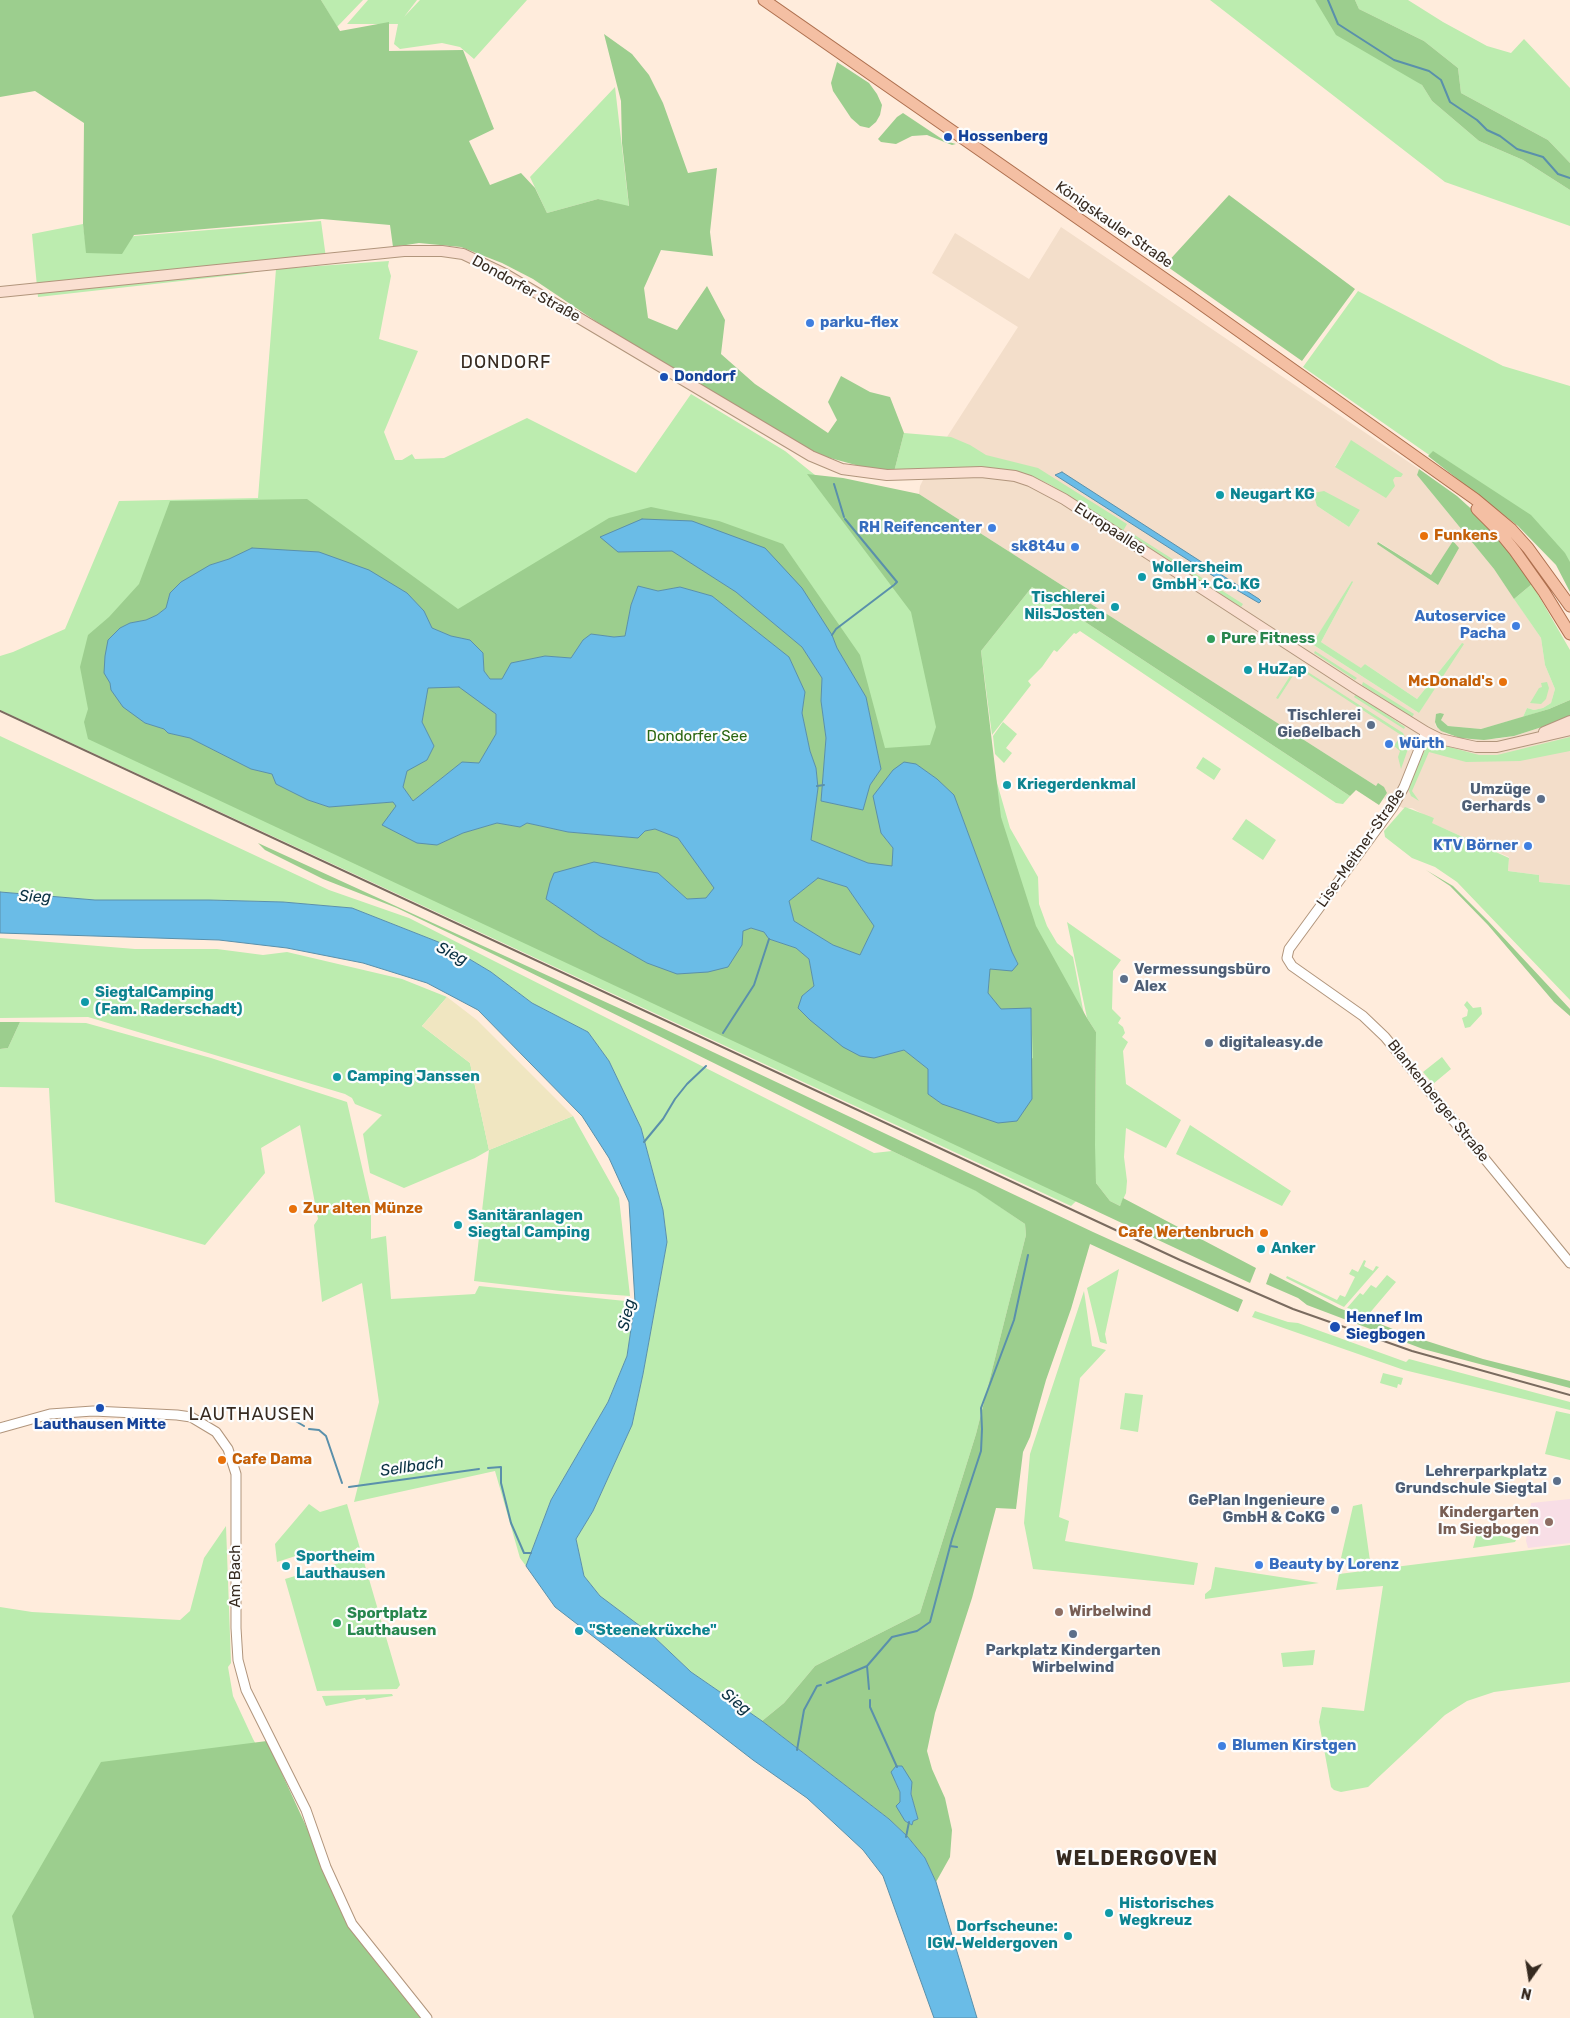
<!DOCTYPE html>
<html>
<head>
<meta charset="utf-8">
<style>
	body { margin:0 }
	#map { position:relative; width:1570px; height:2018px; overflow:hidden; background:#ffecdc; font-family:Rubik,sans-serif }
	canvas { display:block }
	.north { position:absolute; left:1505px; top:1953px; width:50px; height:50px; -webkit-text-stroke:4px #fdfdfd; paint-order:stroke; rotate:193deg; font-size:14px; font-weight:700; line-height:20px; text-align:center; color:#362a20 }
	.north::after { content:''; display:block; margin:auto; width:18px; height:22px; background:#362a20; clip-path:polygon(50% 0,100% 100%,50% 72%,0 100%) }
</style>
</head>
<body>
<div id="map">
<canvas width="1570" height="2018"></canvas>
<div class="north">N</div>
</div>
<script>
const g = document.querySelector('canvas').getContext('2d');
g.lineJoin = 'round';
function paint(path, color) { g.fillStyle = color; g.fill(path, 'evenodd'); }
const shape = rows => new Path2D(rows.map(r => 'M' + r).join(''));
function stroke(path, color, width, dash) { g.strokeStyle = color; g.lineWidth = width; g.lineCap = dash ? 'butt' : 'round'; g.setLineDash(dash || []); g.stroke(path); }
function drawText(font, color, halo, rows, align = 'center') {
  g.font = font + ' Rubik,sans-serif'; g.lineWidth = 4.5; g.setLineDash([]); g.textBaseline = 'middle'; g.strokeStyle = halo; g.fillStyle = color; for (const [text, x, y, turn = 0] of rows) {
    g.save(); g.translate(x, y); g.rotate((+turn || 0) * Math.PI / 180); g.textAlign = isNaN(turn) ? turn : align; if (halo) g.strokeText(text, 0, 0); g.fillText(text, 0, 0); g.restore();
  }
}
const built = shape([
	[1061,227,1419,469,1417,475,1494,569,1541,638,1545,665,1555,689,1551,703,1543,708,1534,710,1527,708,1523,717,1481,729,1448,726,1441,720,1440,713,1436,715,1435,722,1436,727,1447,734,1460,738,1496,739,1514,736,1570,718,1570,885,1539,882,1539,875,1508,871,1509,857,1431,823,1434,818,1426,816,1412,808,1403,808,1384,798,1387,793,1378,784,1376,786,919,494,920,486,936,454,1018,327,932,273,955,233,1029,279],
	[1351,441,1395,476,1393,479,1335,466],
	[1317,506,1359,510,1360,510,1349,527],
	[1379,542,1431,575,1438,585,1377,544],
	[1353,582,1321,642,1362,669,1365,664,1417,699,1462,643,1419,713,1312,644]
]);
const education = shape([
	[1570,1499,1570,1543,1528,1548,1526,1541,1531,1503]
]);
const green = shape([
	[321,0,363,0,337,27],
	[368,0,417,0,404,17,420,0,527,0,474,59,460,47,442,43,400,49,394,44,398,24,347,24],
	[1210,0,1315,0,1422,85,1432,101,1479,141,1523,160,1570,190,1570,226,1445,182],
	[1355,0,1408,0,1443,22,1487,46,1511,53,1524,39,1570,88,1570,163,1548,140,1461,93,1458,68,1424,41,1359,9],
	[615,87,629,207,598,199,547,213,530,177],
	[321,221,326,258,244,274,38,297,32,234,83,224,87,253,134,236],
	[389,261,388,266,391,276,379,339,418,351,384,432,395,460,402,460,412,454,415,459,444,458,527,418,636,473,691,394,785,451,855,507,989,755,1010,828,1038,877,1039,904,1047,926,1057,943,1073,957,1093,1062,1095,1133,1096,1032,1087,1018,1067,922,1121,960,1113,971,1112,1009,1121,1018,1118,1023,1123,1027,1125,1033,1122,1037,1128,1042,1123,1051,1126,1084,1181,1120,1166,1148,1126,1128,1124,1157,1127,1181,1126,1193,1120,1206,1110,1201,1096,1183,1095,1169,1094,1184,1071,1206,0,710,0,656,13,652,65,629,119,501,258,498,276,269],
	[1358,291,1503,366,1570,386,1570,579,1544,535,1303,367],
	[904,433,951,437,970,445,986,455,1038,468,1127,524,1123,531,1051,485,1034,477,1008,470,984,467,894,472],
	[1351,440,1403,474,1401,477,1395,477,1393,480,1395,486,1386,498,1335,467],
	[1324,491,1360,510,1349,527,1317,506,1313,493],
	[1130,532,1243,604,1241,607,1128,534],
	[1352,581,1353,582,1321,642,1361,668,1365,664,1417,699,1462,643,1464,644,1419,713,1312,644],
	[1532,584,1570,650,1570,700,1549,709,1523,717,1527,708,1534,710,1543,708,1551,703,1555,689,1545,665,1541,638,1514,599],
	[1032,587,1350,796,1343,804,1336,803,1080,631,1076,634,1074,633,1057,652,1054,650,1042,667,1028,681,1031,685,992,735,981,651],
	[1315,651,1357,678,1355,680,1314,653],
	[1297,665,1403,733,1409,746,1401,769,1398,757,1400,751,1394,746,1401,735,1298,668,1278,699,1276,698],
	[1363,682,1414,714,1412,717,1362,685],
	[1547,682,1549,688,1546,699,1541,704,1530,703,1539,688,1542,687,1541,683],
	[1356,694,1405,727,1404,729,1354,697],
	[1003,722,1017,734,1006,748,1012,753,1004,763,995,754,993,736],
	[0,736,329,890,409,918,874,1153,892,1151,977,1191,1025,1224,1026,1235,976,1434,920,1613,815,1666,784,1703,762,1721,691,1672,652,1635,600,1596,584,1576,576,1539,593,1511,632,1425,643,1374,667,1242,663,1210,641,1128,609,1061,588,1032,532,1003,491,972,446,945,352,908,283,902,209,900,95,900,0,892],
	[1570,737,1570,751,1520,761,1466,762,1429,752,1412,791,1419,801,1411,796,1409,791,1410,782,1424,752,1426,748,1432,745,1442,745,1479,755,1497,755],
	[1203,757,1221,769,1214,780,1196,768],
	[1405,807,1434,818,1432,823,1509,858,1508,871,1539,875,1539,882,1570,885,1570,1000,1457,882,1435,867,1412,858,1385,837,1384,831],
	[1246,819,1276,840,1263,860,1232,839],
	[0,938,135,949,217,949,263,955,287,952,402,979,447,997,422,1026,470,1063,489,1150,573,1116,619,1198,630,1296,561,1291,474,1281,489,1150,475,1158,404,1188,370,1173,363,1134,382,1115,355,1104,352,1098,345,1094,88,1017,0,1018],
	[1467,1001,1473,1008,1481,1007,1482,1014,1470,1027,1465,1028,1462,1018,1467,1016,1468,1010,1464,1005],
	[20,1022,86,1023,211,1058,347,1102,371,1206,371,1239,386,1236,391,1299,475,1294,479,1286,635,1302,627,1356,608,1402,551,1500,526,1566,520,1558,495,1471,354,1502,379,1402,362,1283,322,1302,314,1225,318,1219,300,1125,261,1148,265,1173,205,1245,55,1202,49,1088,0,1087,0,1049,8,1048],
	[1442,1057,1451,1069,1433,1084,1423,1072],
	[1190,1125,1291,1191,1282,1206,1176,1154],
	[1364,1260,1366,1261,1364,1266,1373,1271,1376,1266,1379,1267,1344,1307,1286,1278,1287,1276,1337,1300,1340,1295,1345,1297,1355,1277,1349,1274,1352,1269,1358,1272],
	[1119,1269,1105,1334,1107,1344,1100,1342,1087,1288],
	[1387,1275,1396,1282,1368,1315,1347,1308,1360,1293,1363,1295,1371,1285,1376,1288],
	[1084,1291,1092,1346,1106,1350,1080,1378,1059,1517,1069,1521,1065,1541,1198,1563,1194,1585,1033,1569,1024,1523,1030,1454],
	[1255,1311,1288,1322,1298,1323,1406,1362,1409,1359,1570,1402,1570,1410,1404,1370,1252,1317],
	[1383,1373,1403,1378,1401,1385,1398,1384,1397,1388,1380,1383],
	[1125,1393,1143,1395,1138,1432,1120,1429],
	[1556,1411,1570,1414,1570,1460,1545,1454],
	[309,1504,320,1512,347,1504,400,1685,397,1689,317,1691,285,1579,356,1558,356,1556,360,1555,358,1547,351,1552,312,1563,308,1552,277,1562,275,1544],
	[1362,1504,1370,1561,1347,1567,1346,1560,1341,1558,1353,1506],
	[226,1526,231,1663,228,1667,233,1696,253,1739,278,1784,29,1991,34,2018,0,2018,0,1607,32,1612,180,1620,190,1611,204,1558],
	[1478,1529,1516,1540,1515,1542,1473,1548],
	[1570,1545,1570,1682,1494,1692,1467,1701,1445,1715,1368,1787,1341,1792,1334,1790,1331,1787,1319,1722,1322,1707,1364,1711,1383,1586,1336,1590,1339,1574],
	[1215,1567,1319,1583,1205,1599,1205,1594,1211,1589],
	[1315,1650,1313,1665,1283,1667,1281,1653],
	[392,1694,393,1696,366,1700,365,1698,326,1706,322,1696]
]);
const forest = shape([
	[0,0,321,0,340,31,389,22,389,51,463,50,494,129,469,141,490,185,521,173,535,188,547,213,598,199,629,206,622,143,621,101,604,34,632,54,649,75,663,103,688,173,717,168,710,232,713,256,661,250,644,288,648,318,677,330,707,286,725,320,721,354,755,384,828,433,837,420,828,402,841,376,870,392,890,397,904,433,894,472,863,467,819,455,697,385,597,322,533,279,502,263,461,247,419,243,393,247,390,225,322,219,134,235,122,254,86,253,83,224,84,123,35,91,0,97],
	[1315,0,1355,0,1359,9,1424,41,1458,68,1461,93,1548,140,1570,163,1570,190,1523,160,1479,141,1432,101,1422,85,1336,35],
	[837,62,869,83,877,94,882,105,880,115,876,122,869,128,860,126,851,118,833,91,831,83],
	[903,113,945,141,956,144,952,145,927,135,912,136,896,144,881,142,878,139,897,117],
	[1229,195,1355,289,1302,361,1165,265],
	[1433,451,1531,515,1565,553,1570,562,1570,592,1556,565,1518,526,1428,456],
	[1419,469,1457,496,1489,525,1513,556,1532,584,1514,599,1494,569,1417,475],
	[807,474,843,478,919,494,1376,786,1378,783,1384,787,1387,793,1379,805,1356,790,1350,796,1032,587,981,651,1001,817,1036,926,1087,1018,1096,1032,1095,1145,1096,1183,1110,1201,1120,1206,1123,1198,1256,1268,1250,1283,88,739,84,722,88,709,80,667,88,635,109,617,139,584,170,501,307,499,458,609,609,518,651,507,719,521,783,544,860,655,885,748,930,745,936,727,911,612],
	[672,551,832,635,837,648,866,697,881,769,870,785,863,810,821,801,826,738,821,701,822,678,802,647,736,592],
	[229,559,389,583,407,593,424,611,432,628,451,636,470,640,483,653,484,671,490,679,502,679,511,663,545,656,571,658,583,640,591,634,614,637,625,636,631,605,638,586,658,591,680,587,712,596,789,657,805,692,802,713,810,751,816,768,818,788,811,840,868,863,892,867,893,848,881,833,916,764,937,779,954,795,1012,952,1018,963,1012,970,990,969,988,993,1001,1009,1031,1009,1033,1058,942,1104,928,1094,928,1069,904,1050,874,1058,802,996,814,986,809,959,796,948,769,939,764,932,751,928,647,963,600,936,546,899,658,873,687,899,706,898,715,888,678,838,655,829,645,831,638,838,568,832,527,823,520,827,497,823,463,833,437,845,393,802,329,807,308,800,276,784,273,774,251,769,190,738,168,733,164,729,145,723,111,690,109,640,120,628,130,623,146,620,157,615,166,608,170,593,210,565],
	[1453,541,1459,548,1438,585,1377,544,1378,542,1431,575],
	[428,687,459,687,474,696,496,714,496,734,479,763,462,762,413,801,403,787,407,770,427,760,434,746,422,722],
	[1570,700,1570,718,1514,736,1484,740,1460,738,1441,731,1437,727,1435,722,1436,714,1440,713,1444,714,1441,720,1448,726,1481,729,1549,709],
	[258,843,658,1026,1093,1232,1243,1300,1238,1312,1090,1244,1071,1309,1046,1380,1030,1437,1023,1452,1016,1509,996,1508,972,1598,935,1713,927,1751,932,1769,945,1798,952,1830,950,1857,936,1882,925,1858,907,1836,889,1819,762,1721,784,1703,815,1666,920,1613,976,1434,1026,1235,1025,1224,976,1191,892,1151,497,956,397,908,323,879,265,850],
	[895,1781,912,1788,911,1794,918,1819,913,1821,912,1825,905,1821,900,1792],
	[1426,870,1453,886,1488,921,1570,1009,1570,1016,1554,1002,1488,925,1450,886],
	[818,878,847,887,874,926,860,955,833,945,794,921,789,901],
	[0,1022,20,1022,8,1048,0,1049],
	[1270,1273,1339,1308,1411,1336,1483,1359,1570,1381,1570,1388,1423,1349,1307,1305,1298,1298,1266,1284],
	[267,1741,351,1924,426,2018,34,2018,12,1916,101,1762]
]);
const sand = shape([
	[447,997,477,1020,573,1116,489,1150,470,1063,422,1026]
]);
const water = shape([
	[1062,472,1259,599,1261,601,1259,603,1218,579,1055,475,1062,472],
	[642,519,692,521,765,548,802,588,832,635,837,648,866,697,881,769,870,785,863,810,821,801,826,738,821,701,822,678,802,647,736,592,672,551,618,552,600,537,642,519],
	[252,548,319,552,369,570,407,593,424,611,432,628,451,636,470,640,483,653,484,671,490,679,502,679,511,663,545,656,571,658,583,640,591,634,614,637,625,636,631,605,638,586,658,591,680,587,712,596,789,657,805,692,802,713,810,751,816,768,818,788,811,840,868,863,892,866,893,848,881,833,873,796,893,770,904,762,916,764,937,779,954,795,1012,952,1018,964,1012,971,990,969,988,993,1001,1009,1031,1008,1032,1099,1017,1121,998,1123,942,1104,928,1094,928,1069,904,1050,874,1058,860,1056,843,1047,810,1020,798,1008,802,996,814,986,809,959,796,948,769,939,764,932,751,928,743,931,742,945,728,967,708,972,677,974,647,963,600,936,546,899,550,883,554,873,594,862,658,873,687,899,706,898,714,888,678,838,655,829,645,831,638,838,568,832,527,823,520,827,497,823,463,833,437,845,417,843,382,825,396,806,393,802,329,807,308,800,276,784,272,774,251,769,190,738,168,733,164,729,145,723,123,707,111,690,110,683,104,673,105,656,108,640,120,628,130,623,146,620,157,615,166,608,170,593,181,582,210,565,229,559,252,548],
	[459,687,496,714,496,734,479,763,462,762,413,801,403,787,407,771,427,760,434,746,422,722,428,688,459,687],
	[818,878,847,887,874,926,860,955,833,945,794,921,789,901,818,878],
	[0,892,95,900,209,900,283,902,352,908,446,945,491,972,532,1003,588,1032,609,1061,641,1128,663,1210,667,1242,643,1374,632,1425,593,1511,576,1539,584,1576,600,1596,652,1635,691,1672,762,1721,889,1819,907,1836,925,1858,936,1882,977,2018,934,2018,883,1876,863,1850,807,1798,753,1760,555,1607,526,1566,551,1500,608,1402,627,1356,635,1302,629,1202,609,1158,582,1116,478,1010,427,983,363,963,287,948,219,940,0,933,0,892],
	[896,1766,902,1766,912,1782,911,1794,918,1819,913,1821,912,1825,905,1821,896,1806,900,1802,900,1792,891,1772,896,1766]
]);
const stream = shape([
	[1328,0,1338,24,1394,60,1429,71,1441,80,1450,102,1477,120,1487,130,1500,136,1517,149,1543,157,1558,174,1570,178],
	[834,484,844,517],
	[845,519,897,582,895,584],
	[832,635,836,629,894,585],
	[817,786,824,785],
	[723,1033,754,985,769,939],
	[644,1142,663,1119,675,1099,687,1084,706,1066],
	[277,1410,304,1426],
	[309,1429,319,1430,326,1436,342,1483],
	[488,1468,501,1467,501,1483,511,1523,524,1553,531,1553],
	[349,1487,479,1469],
	[950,1546,957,1547],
	[827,1683,867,1666],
	[869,1689,867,1666,892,1637,917,1631,930,1622,952,1539,981,1451,982,1429,981,1408,1014,1320,1028,1255],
	[870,1700,870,1707,897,1767],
	[797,1750,804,1710,817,1686,821,1685],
	[906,1837,909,1822]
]);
const tertiary = shape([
	[1426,732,1404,787,1393,807,1289,949,1287,958,1292,966,1363,1016,1385,1037,1570,1263],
	[0,1428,50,1414,93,1411,177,1415,191,1417,216,1432,228,1449,236,1474,236,1628,238,1660,246,1690,306,1810,326,1867,352,1924,427,2018]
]);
const secondary = shape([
	[0,292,404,251,442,251,463,254,505,274,811,456,842,469,887,475,981,472,1015,476,1030,481,1064,499,1355,688,1426,732,1440,739,1476,747,1497,747,1570,730],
	[1544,732,1570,721]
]);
const primary = shape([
	[764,0,1191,297,1475,499,1511,529,1528,548,1570,606],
	[1477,509,1497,529,1515,551,1544,592,1570,634]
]);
const rail = shape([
	[0,711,1180,1260,1293,1309,1412,1351,1570,1395]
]);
const markers = [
	[948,137,5,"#1a4fb4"],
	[810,323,5,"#3f7fe0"],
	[664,377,5,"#1a4fb4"],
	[1220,495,5,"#0f9aa8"],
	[992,528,5,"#3f7fe0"],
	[1424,536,5,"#e8710a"],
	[1075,547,5,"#3f7fe0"],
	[1142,577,5,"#0f9aa8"],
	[1115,607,5,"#0f9aa8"],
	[1516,626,5,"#3f7fe0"],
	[1211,639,5,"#2e9e5b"],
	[1248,670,5,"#0f9aa8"],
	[1503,682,5,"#e8710a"],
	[1371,725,5,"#5c6f8a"],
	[1389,744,5,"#3f7fe0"],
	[1007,785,5,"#0f9aa8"],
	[1541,799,5,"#5c6f8a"],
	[1528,846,5,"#3f7fe0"],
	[1124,979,5,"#5c6f8a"],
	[85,1002,5,"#0f9aa8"],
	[1209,1043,5,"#5c6f8a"],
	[337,1077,5,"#0f9aa8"],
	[293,1209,5,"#e8710a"],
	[458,1225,5,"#0f9aa8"],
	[1264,1233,5,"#e8710a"],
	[1261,1249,5,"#0f9aa8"],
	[1335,1327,6,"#1a4fb4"],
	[100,1408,5,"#1a4fb4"],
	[222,1460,5,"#e8710a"],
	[1557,1481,5,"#5c6f8a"],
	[1335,1510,5,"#5c6f8a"],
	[1549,1522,5,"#8d6e63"],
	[1259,1565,5,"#3f7fe0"],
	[286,1566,5,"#0f9aa8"],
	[1059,1612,5,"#8d6e63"],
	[337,1623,5,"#2e9e5b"],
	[579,1631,5,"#0f9aa8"],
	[1073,1634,5,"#5c6f8a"],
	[1222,1746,5,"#3f7fe0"],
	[1109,1913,5,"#0f9aa8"],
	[1068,1936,5,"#0f9aa8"]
];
const transitNames = [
	["Hossenberg",958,137],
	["Dondorf",674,377],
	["Hennef Im",1346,1318],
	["Siegbogen",1346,1335],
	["Lauthausen Mitte",100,1425,"center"]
];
const streetNames = [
	["Königskauler Straße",1114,225,35],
	["Dondorfer Straße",526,289,29],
	["Europaallee",1110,529,33],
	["Lise-Meitner-Straße",1361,848,-55],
	["Blankenberger Straße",1438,1101,51],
	["Am Bach",236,1576,-90]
];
const shopNames = [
	["parku-flex",820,323],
	["RH Reifencenter",982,528,"right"],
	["sk8t4u",1065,547,"right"],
	["Autoservice",1506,617,"right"],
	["Pacha",1506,634,"right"],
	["Würth",1399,744],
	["KTV Börner",1518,846,"right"],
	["Beauty by Lorenz",1269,1565],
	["Blumen Kirstgen",1232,1746]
];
const cultureNames = [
	["Neugart KG",1230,495],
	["Wollersheim",1152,568],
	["GmbH + Co. KG",1152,585],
	["Tischlerei",1105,598,"right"],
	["NilsJosten",1105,615,"right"],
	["HuZap",1258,670],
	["Kriegerdenkmal",1017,785],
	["SiegtalCamping",95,993],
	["(Fam. Raderschadt)",95,1010],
	["Camping Janssen",347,1077],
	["Sanitäranlagen",468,1216],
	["Siegtal Camping",468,1233],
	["Anker",1271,1249],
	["Sportheim",296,1557],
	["Lauthausen",296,1574],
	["\"Steenekrüxche\"",589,1631],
	["Historisches",1119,1904],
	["Wegkreuz",1119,1921],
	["Dorfscheune:",1058,1927,"right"],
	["IGW-Weldergoven",1058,1944,"right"]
];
const foodNames = [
	["Funkens",1434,536],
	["McDonald's",1493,682,"right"],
	["Zur alten Münze",303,1209],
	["Cafe Wertenbruch",1254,1233,"right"],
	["Cafe Dama",232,1460]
];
const leisureNames = [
	["Pure Fitness",1221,639],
	["Sportplatz",347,1614],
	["Lauthausen",347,1631]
];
const serviceNames = [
	["Tischlerei",1361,716],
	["Gießelbach",1361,733],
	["Umzüge",1531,790],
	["Gerhards",1531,807],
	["Vermessungsbüro",1134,970,"left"],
	["Alex",1134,987,"left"],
	["digitaleasy.de",1219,1043,"left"],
	["Lehrerparkplatz",1547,1472],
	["Grundschule Siegtal",1547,1489],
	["GePlan Ingenieure",1325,1501],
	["GmbH & CoKG",1325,1518],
	["Parkplatz Kindergarten",1073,1651,"center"],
	["Wirbelwind",1073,1668,"center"]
];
const parkNames = [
	["Dondorfer See",697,737]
];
const educationNames = [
	["Kindergarten",1539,1513],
	["Im Siegbogen",1539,1530],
	["Wirbelwind",1069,1612,"left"]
];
const waterNames = [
	["Sieg",35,897,2],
	["Sieg",452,954,27],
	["Sieg",627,1315,-77],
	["Sellbach",412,1467,-8],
	["Sieg",736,1702,38]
];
const quarterNames = [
	["DONDORF",506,363],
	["LAUTHAUSEN",252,1415]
];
const districtNames = [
	["WELDERGOVEN",1137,1859]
];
paint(built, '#f3deca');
paint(education, '#f8dee6');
paint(green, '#bcecaf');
paint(forest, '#9cce8e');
paint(sand, '#f0e6c1');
paint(water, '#6abce7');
stroke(water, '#5a90ab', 1);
stroke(stream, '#5a90ab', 2);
stroke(tertiary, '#b1957c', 11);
stroke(secondary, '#b1957c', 12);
stroke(primary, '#ad6f4e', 13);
stroke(tertiary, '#fff', 9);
stroke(secondary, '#fadfd1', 10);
stroke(primary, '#f4bfa3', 11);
stroke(rail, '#7a6b5f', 2);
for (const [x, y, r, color] of markers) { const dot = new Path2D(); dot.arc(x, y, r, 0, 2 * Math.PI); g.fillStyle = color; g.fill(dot); stroke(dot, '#fdfdfd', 2); }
drawText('bold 15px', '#164399', '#fdfdfd', transitNames, 'left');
drawText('15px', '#362a20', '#fdfdfd', streetNames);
drawText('bold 15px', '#366cbe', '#fdfdfd', shopNames, 'left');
drawText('bold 15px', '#0d838f', '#fdfdfd', cultureNames, 'left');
drawText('bold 15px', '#c56008', '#fdfdfd', foodNames, 'left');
drawText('bold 15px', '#27864d', '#fdfdfd', leisureNames, 'left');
drawText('bold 15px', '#4e5e75', '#fdfdfd', serviceNames, 'right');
drawText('15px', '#2a6711', '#fdfdfd', parkNames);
drawText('bold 15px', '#785e54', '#fdfdfd', educationNames, 'right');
drawText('italic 16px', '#0a3143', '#fdfdfd', waterNames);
g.letterSpacing = '1px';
drawText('18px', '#362a20', '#fdfdfd', quarterNames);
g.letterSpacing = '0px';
g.letterSpacing = '1px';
drawText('bold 20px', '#362a20', '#fdfdfd', districtNames);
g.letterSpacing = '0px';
</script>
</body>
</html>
